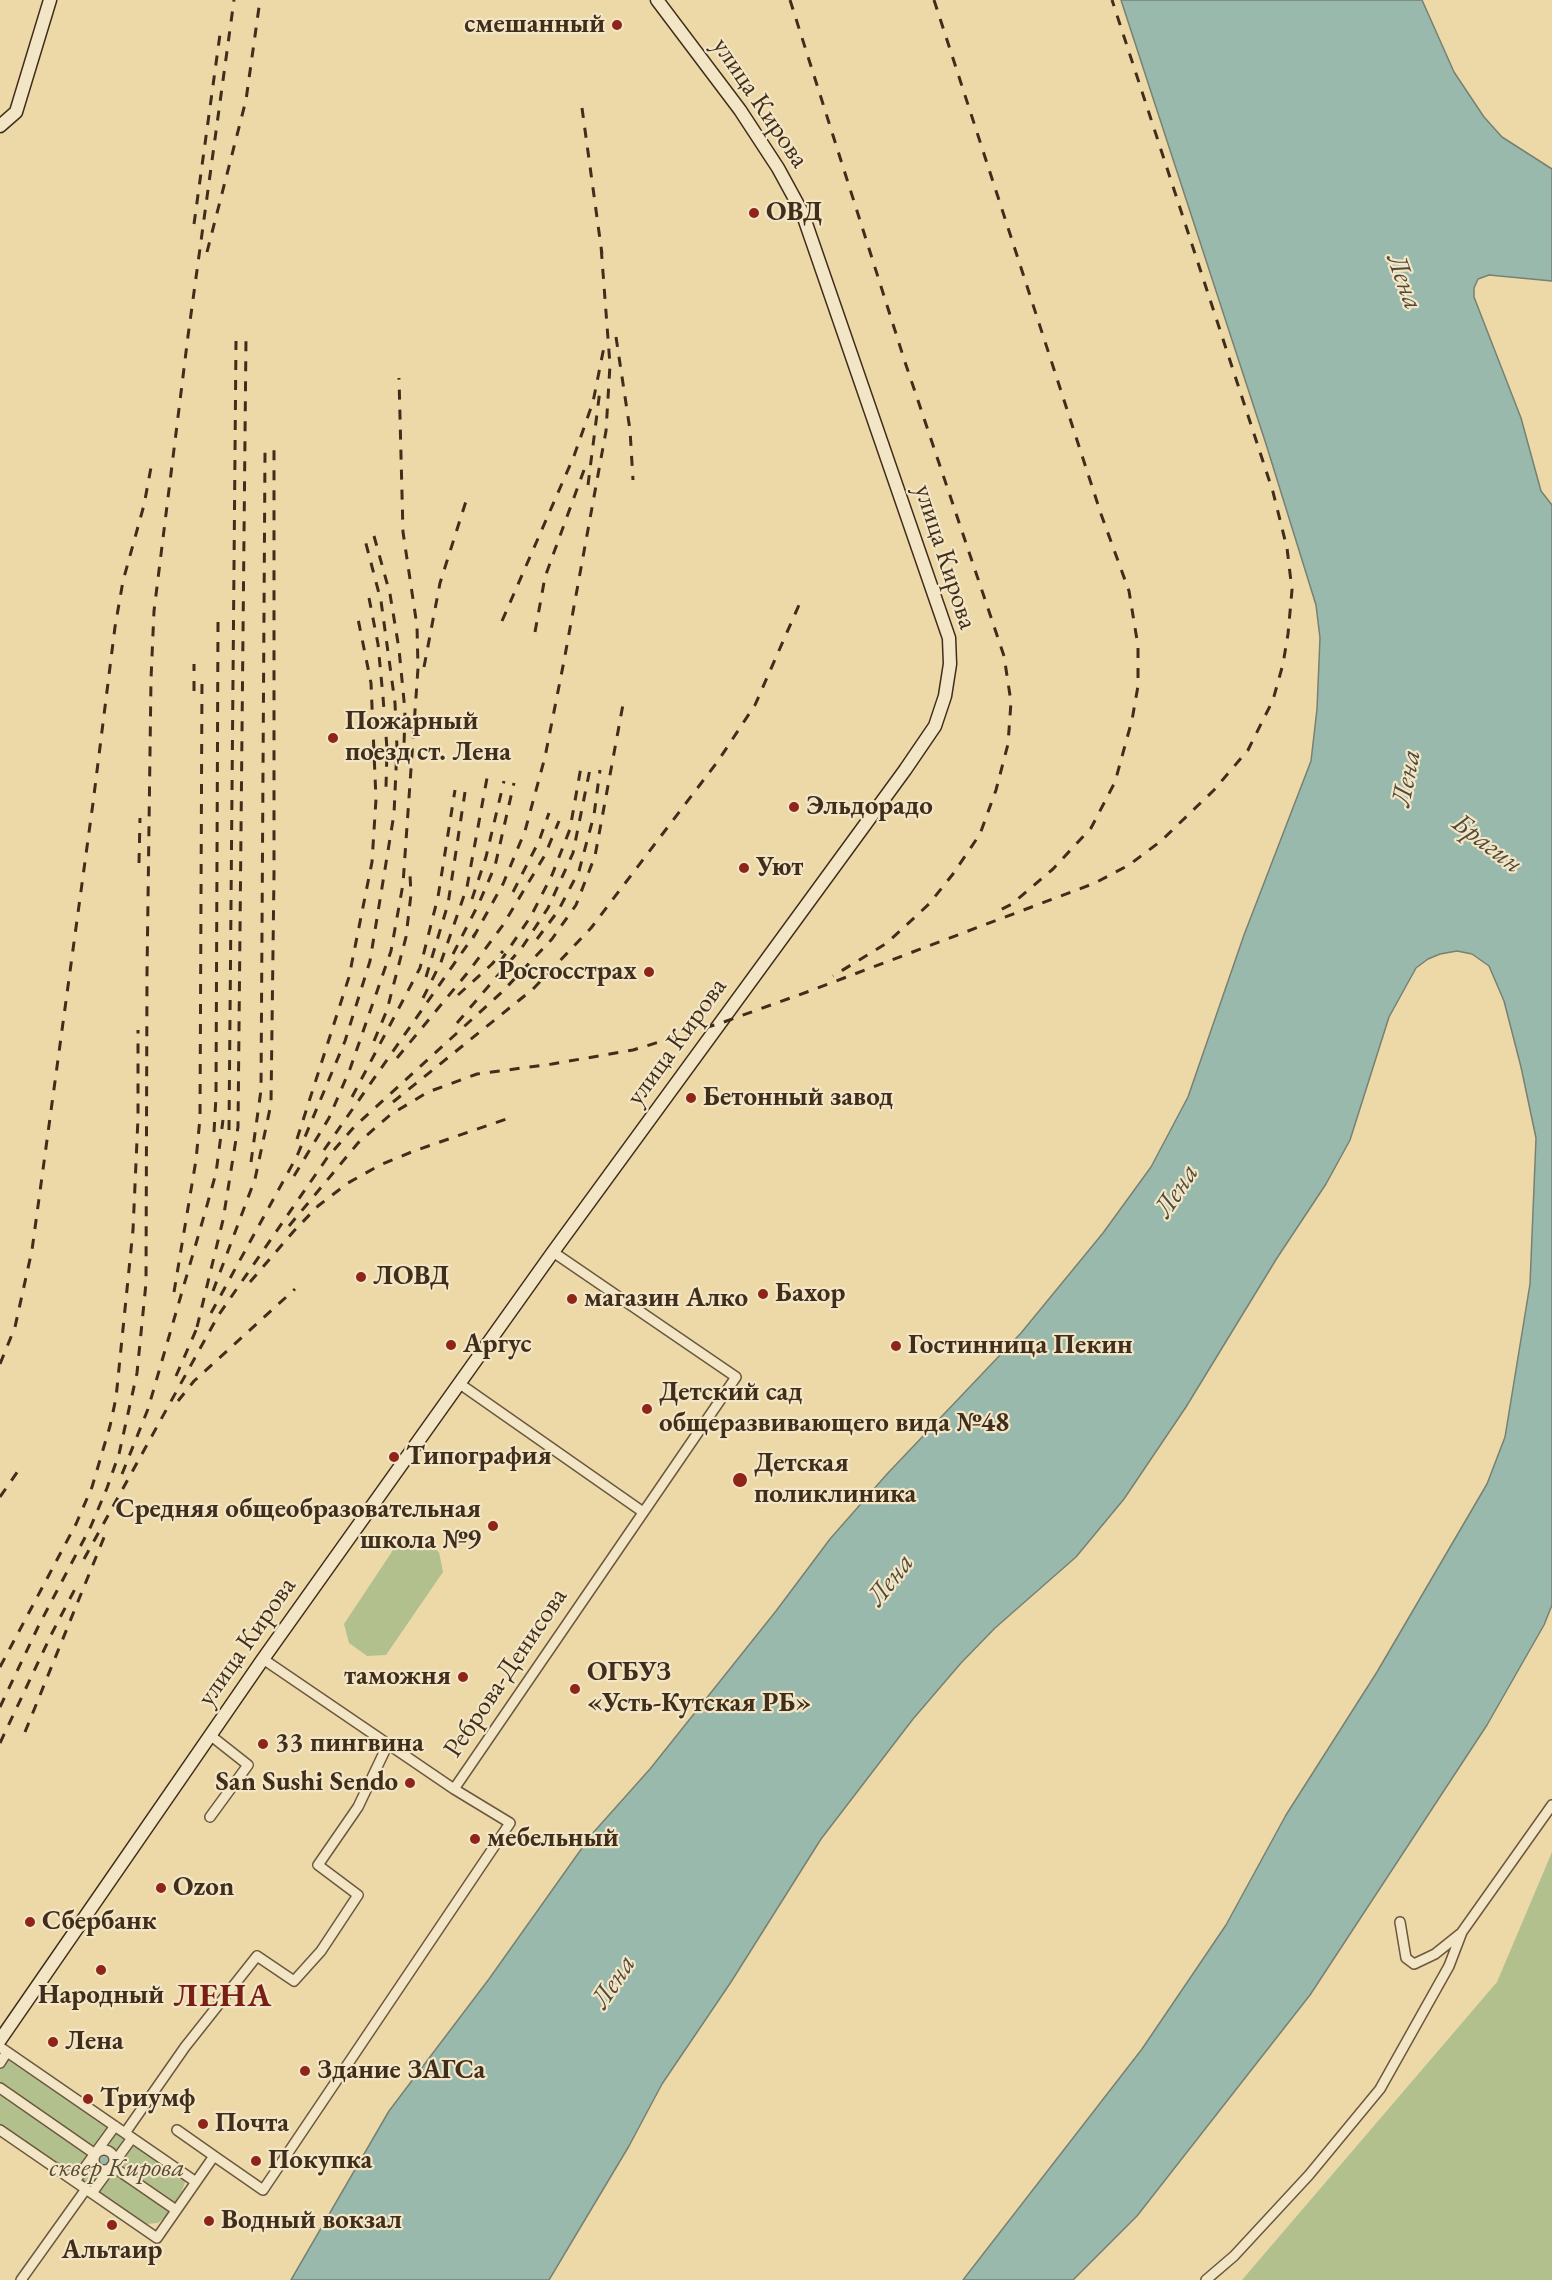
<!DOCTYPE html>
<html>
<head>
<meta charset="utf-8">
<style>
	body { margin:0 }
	canvas { display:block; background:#edd9a8 }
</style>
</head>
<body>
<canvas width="1552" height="2280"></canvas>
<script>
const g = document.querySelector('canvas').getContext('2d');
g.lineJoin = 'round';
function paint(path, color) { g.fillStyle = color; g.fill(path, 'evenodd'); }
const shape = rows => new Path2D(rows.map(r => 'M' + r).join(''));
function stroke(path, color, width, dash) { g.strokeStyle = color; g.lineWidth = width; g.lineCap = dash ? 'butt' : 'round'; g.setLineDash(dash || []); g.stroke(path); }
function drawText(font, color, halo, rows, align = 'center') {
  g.font = font + ' "EB Garamond",serif'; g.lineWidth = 4.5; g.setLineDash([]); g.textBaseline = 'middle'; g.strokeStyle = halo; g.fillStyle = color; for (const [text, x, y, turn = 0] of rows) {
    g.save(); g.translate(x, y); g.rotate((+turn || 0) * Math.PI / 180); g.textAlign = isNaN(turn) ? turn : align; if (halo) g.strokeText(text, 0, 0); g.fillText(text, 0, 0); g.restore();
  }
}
const green = shape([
	[420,1539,439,1552,443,1572,386,1655,367,1656,349,1643,344,1624,399,1541],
	[1552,1852,1552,2280,1242,2280,1497,1982],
	[0,2053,182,2175,185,2182,182,2191,166,2216,158,2223,146,2224,0,2126]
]);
const water = shape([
	[1121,0,1422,0,1454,72,1484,117,1502,137,1552,169,1552,281,1489,275,1478,279,1474,288,1474,297,1521,418,1541,491,1552,505,1552,1605,1544,1625,1487,1725,1310,1995,1137,2216,1073,2280,963,2280,1142,2049,1226,1925,1286,1815,1377,1672,1487,1484,1505,1437,1530,1284,1536,1138,1521,1067,1504,1001,1489,966,1472,954,1457,951,1440,954,1428,959,1416,968,1389,1017,1350,1140,1326,1184,1277,1258,1186,1407,1124,1499,1076,1557,995,1628,961,1663,913,1719,821,1839,731,1982,662,2084,629,2146,549,2280,291,2280,389,2111,489,1979,592,1834,650,1769,776,1611,830,1539,887,1474,1021,1333,1103,1233,1151,1167,1188,1097,1244,935,1311,761,1317,709,1320,638,1316,605,1266,444,1121,0],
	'96 2159a8 8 0 1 1 16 0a8 8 0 1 1-16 0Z'
]);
const street = shape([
	[460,1384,643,1512],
	[454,1789,736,1377,553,1252],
	[210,1817,248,1765,210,1735],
	[1400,1922,1406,1958,1414,1964,1435,1954,1460,1934],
	[0,2047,196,2182],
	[0,2063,7,2052],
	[0,2088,95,2154],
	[0,2130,157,2238,214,2156,263,2190,510,1823,454,1789,263,1659],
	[177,2130,214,2156],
	[125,2133,185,2047,257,1956,294,1981,321,1951,358,1895,318,1865,358,1807,388,1744],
	'94 2160a10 10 0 1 1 20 0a10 10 0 1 1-20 0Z',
	[112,2166,176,2210],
	[75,2181,115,2126],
	[92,2193,132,2138],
	[21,2280,86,2189],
	[1206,2280,1234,2256,1309,2175,1380,2089,1449,1966,1462,1932,1552,1805]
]);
const secondary = shape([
	[0,126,16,112,50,0],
	[0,2040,263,1659,553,1252,905,770,935,726,945,696,950,664,949,638,802,212,778,168,740,110,657,0]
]);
const rail = shape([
	[790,0,905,362,1004,656,1011,702,1008,744,996,790,980,834,953,874,929,904,887,943,833,976],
	[934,0,1101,514,1129,591,1138,646,1138,686,1132,720,1115,782,1091,828,1053,869,1012,904,996,912],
	[582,108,602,254],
	[194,224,221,27],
	[207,252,246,100,260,0],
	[616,337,630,430,633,480],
	[588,485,600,390],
	[374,536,390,594,399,649,405,711,404,746],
	[369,598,378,644,383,697,387,749,386,787],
	[502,621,574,456,593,402,604,347],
	[535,632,545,577,584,470],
	[424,667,440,583,467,498],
	[194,691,194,664],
	[139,863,140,818],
	[513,892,539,841,549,813],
	[472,899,486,857,504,781],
	[473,938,503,884,525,831,545,757,564,661,606,431,610,365,601,246],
	[537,939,558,911,579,871,594,815,600,770],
	[453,954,479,903,495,866,514,783],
	[500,962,531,916,552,875,570,829,581,767],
	[426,977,448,904,465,792],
	[458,995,492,964,503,951],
	[423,998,441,962,467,887,487,778],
	[457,1023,523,946,548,908,573,853,590,769],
	[374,1041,387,1010,406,937,411,894,410,875],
	[397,1058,469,971,503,925,545,855,559,821],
	[352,1097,420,968,438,897,455,790],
	[393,1102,533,989,591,928,718,761,755,705,799,605],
	[229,1130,236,341],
	[214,1132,216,1097,218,622],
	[297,1139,349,977,372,862,376,799,371,683,357,614],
	[324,1150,477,931],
	[251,1162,261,1090,265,452],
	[294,1176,329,1118,350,1069,391,951,403,884,418,668,417,626,403,532,399,378],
	[289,1226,358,1143,390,1115,428,1092,477,1074,552,1064,633,1050,721,1023,807,992,1095,883,1129,865,1161,841,1214,790,1248,750,1273,700,1283,664,1288,634,1292,590,1287,548,1273,492,1112,0],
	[250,1282,293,1232,318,1206,348,1183,380,1165,414,1151,512,1117],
	[213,1291,255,1179,271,1104,274,874,274,445],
	[174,1292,196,1160,200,1118,202,677],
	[211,1313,297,1156,345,1041,370,961,394,814,397,748,395,703,381,601,365,540],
	[197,1327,223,1220,238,1127,246,339],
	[0,1364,15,1327,32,1250,93,803,115,627,123,581,144,505,152,462],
	[176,1376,200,1321],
	[178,1401,194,1381,295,1289],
	[122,1474,148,1409,204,1216,216,1173,223,1120],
	[0,1497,20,1468],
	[84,1559,218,1316,327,1158,354,1127,503,991,552,939,576,905,595,856,624,699],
	[0,1667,76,1524,92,1487,110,1426,116,1398,133,1230,138,1118,138,1030],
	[0,1707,38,1627,91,1526,107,1488,119,1454,137,1373,146,1283,147,974,151,679,154,611,188,336,234,0],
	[25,1732,105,1535],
	[0,1743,52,1633,75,1589]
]);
const markers = [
	[617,25,6,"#8f2418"],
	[754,213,6,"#8f2418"],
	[333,738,6,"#8f2418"],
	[794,807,6,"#8f2418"],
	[744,868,6,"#8f2418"],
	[649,972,6,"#8f2418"],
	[691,1098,6,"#8f2418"],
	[361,1277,6,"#8f2418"],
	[763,1294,6,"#8f2418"],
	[572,1299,6,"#8f2418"],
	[451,1345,6,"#8f2418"],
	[896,1346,6,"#8f2418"],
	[647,1409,6,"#8f2418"],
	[394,1457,6,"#8f2418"],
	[740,1480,8,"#8f2418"],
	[493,1526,6,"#8f2418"],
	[463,1677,6,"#8f2418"],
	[575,1689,6,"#8f2418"],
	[263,1744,6,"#8f2418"],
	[410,1783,6,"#8f2418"],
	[475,1839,6,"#8f2418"],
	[161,1888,6,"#8f2418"],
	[30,1922,6,"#8f2418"],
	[101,1970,6,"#8f2418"],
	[53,2042,6,"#8f2418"],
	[305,2071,6,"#8f2418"],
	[88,2099,6,"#8f2418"],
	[203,2124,6,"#8f2418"],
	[256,2161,6,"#8f2418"],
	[209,2221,6,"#8f2418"],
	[112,2225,6,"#8f2418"]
];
const poiNames = [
	["смешанный",605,25,"right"],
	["ОВД",766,213],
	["Пожарный",345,722],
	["поезд ст. Лена",345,753],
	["Эльдорадо",806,807],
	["Уют",756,868],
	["Росгосстрах",637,972,"right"],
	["Бетонный завод",703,1098],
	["ЛОВД",373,1277],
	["Бахор",775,1294],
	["магазин Алко",584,1299],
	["Аргус",463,1345],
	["Гостинница Пекин",908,1346],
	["Детский сад",659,1393],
	["общеразвивающего вида №48",659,1424],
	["Типография",406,1457],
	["Детская",754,1464],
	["поликлиника",754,1495],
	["Средняя общеобразовательная",481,1510,"right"],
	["школа №9",481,1541,"right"],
	["ОГБУЗ",587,1673],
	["«Усть-Кутская РБ»",587,1704],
	["таможня",451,1677,"right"],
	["33 пингвина",275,1744],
	["San Sushi Sendo",398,1783,"right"],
	["мебельный",487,1839],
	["Ozon",173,1888],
	["Сбербанк",42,1922],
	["Народный",101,1996,"center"],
	["Лена",65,2042],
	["Здание ЗАГСа",317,2071],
	["Триумф",100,2099],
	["Почта",215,2124],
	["Покупка",268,2161],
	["Водный вокзал",221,2221],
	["Альтаир",112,2251,"center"]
];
const streetNames = [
	["улица Кирова",760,103,56],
	["улица Кирова",945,557,72],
	["улица Кирова",677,1042,-54],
	["улица Кирова",247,1642,-55],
	["Реброва-Денисова",506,1673,-56]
];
const parkNames = [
	["сквер Кирова",117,2169]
];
const waterNames = [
	["Лена",1404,282,70],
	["Лена",1407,778,-79],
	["Брагин",1487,844,37],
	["Лена",1177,1191,-57],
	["Лена",891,1580,-52],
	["Лена",614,1982,-57]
];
const districtNames = [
	["ЛЕНА",223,1997]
];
paint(green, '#b1c08d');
paint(water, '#9ab9ad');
stroke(water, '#768173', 1.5);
stroke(street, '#6b583e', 12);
stroke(secondary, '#402d1b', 15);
stroke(street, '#f3e6c6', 9);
stroke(secondary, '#f3e6c6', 12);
stroke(rail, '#402d1b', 3, [10, 10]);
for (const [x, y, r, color] of markers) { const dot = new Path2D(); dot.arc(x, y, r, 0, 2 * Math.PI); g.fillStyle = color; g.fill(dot); stroke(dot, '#f3e6c6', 2); }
drawText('bold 27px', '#402d1b', '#f3e6c6', poiNames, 'left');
drawText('27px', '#402d1b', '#f3e6c6', streetNames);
drawText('italic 27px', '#574a32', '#f3e6c6', parkNames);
drawText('italic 28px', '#524938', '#f3e6c6', waterNames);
g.letterSpacing = '1.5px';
drawText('bold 33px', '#7a1f14', '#f3e6c6', districtNames);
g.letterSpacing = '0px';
</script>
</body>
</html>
